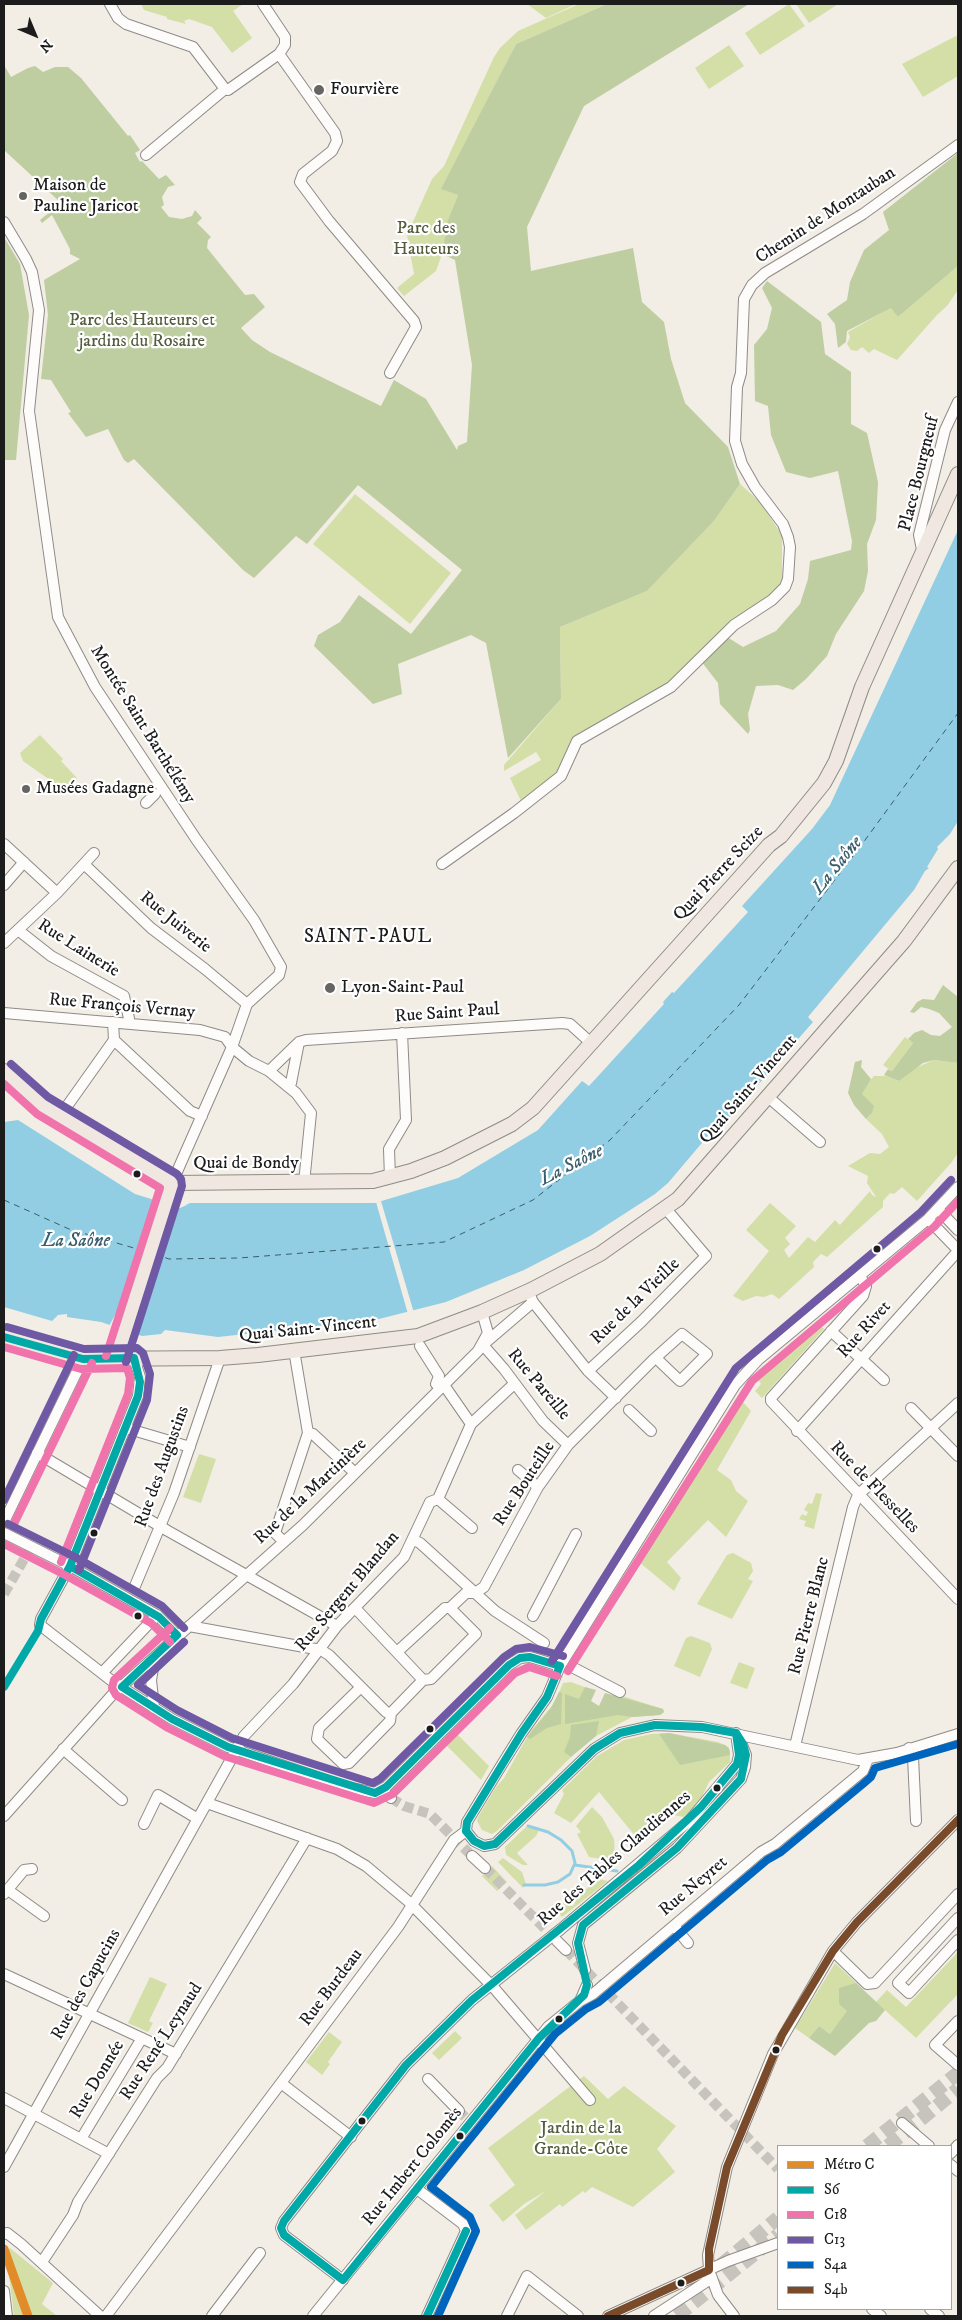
<!DOCTYPE html>
<html>
<head>
<meta charset="utf-8">
<style>
	body { margin:0 }
	#map { position:relative; width:962px; height:2320px; overflow:hidden; background:#f2ede5; font-family:"IM FELL DW Pica",serif }
	canvas { display:block }
	.frame { position:absolute; inset:0; border:5px solid #1c1c1c; pointer-events:none }
	.legend { position:absolute; left:777px; top:2145px; width:175px; height:165px; box-sizing:border-box; background:#fff; border:1px solid #a4a4a4; margin:0; padding:6px 9px; list-style:none; font-size:15px; color:#1c1c1c }
	.legend li { display:flex; align-items:center; gap:10px; height:25px }
	.legend b { width:25px; border:1px solid #a4a4a4 }
	.north { position:absolute; left:10px; top:10px; width:50px; height:50px; -webkit-text-stroke:4px #fff; paint-order:stroke; rotate:135deg; font-size:14px; font-weight:700; line-height:20px; text-align:center; color:#1c1c1c }
	.north::after { content:''; display:block; margin:auto; width:18px; height:22px; background:#1c1c1c; clip-path:polygon(50% 0,100% 100%,50% 72%,0 100%) }
</style>
</head>
<body>
<div id="map">
<canvas width="962" height="2320"></canvas>
<div class="frame"></div>
<ul class="legend">
<li><b style="height:6px;background:#e18c28"></b>Métro C</li>
<li><b style="height:6px;background:#00a9a7"></b>S6</li>
<li><b style="height:6px;background:#f173ac"></b>C18</li>
<li><b style="height:6px;background:#6f59a5"></b>C13</li>
<li><b style="height:6px;background:#0065bd"></b>S4a</li>
<li><b style="height:6px;background:#7a4b2a"></b>S4b</li>
</ul>
<div class="north">N</div>
</div>
<script>
const g = document.querySelector('canvas').getContext('2d');
g.lineJoin = 'round';
function paint(path, color) { g.fillStyle = color; g.fill(path, 'evenodd'); }
const shape = rows => new Path2D(rows.map(r => 'M' + r).join(''));
function stroke(path, color, width, dash) { g.strokeStyle = color; g.lineWidth = width; g.lineCap = dash ? 'butt' : 'round'; g.setLineDash(dash || []); g.stroke(path); }
function drawText(font, color, halo, rows, align = 'center') {
  g.font = font + ' "IM FELL DW Pica",serif'; g.lineWidth = 4.5; g.setLineDash([]); g.textBaseline = 'middle'; g.strokeStyle = halo; g.fillStyle = color; for (const [text, x, y, turn = 0] of rows) {
    g.save(); g.translate(x, y); g.rotate((+turn || 0) * Math.PI / 180); g.textAlign = isNaN(turn) ? turn : align; if (halo) g.strokeText(text, 0, 0); g.fillText(text, 0, 0); g.restore();
  }
}
const green = shape([
	[141,4,243,4,233,11,252,38,232,53,212,27,189,19,184,21,186,24,167,19,167,17,144,10],
	[527,4,576,4,546,18],
	[579,4,607,4,516,44,442,189,458,195,444,231,447,232,442,254,436,271,404,296,397,288,414,274,407,235,432,179,444,166,494,57,500,48,518,31],
	[789,4,805,26,760,55,745,33],
	[796,4,838,4,809,23],
	[958,35,958,76,923,97,902,64],
	[729,45,744,66,709,89,695,68],
	[958,266,958,290,947,306,937,315,897,360,874,349,869,353,862,347,857,351,851,350,847,344,850,337,848,332,892,307,898,317],
	[740,484,759,501,782,535,782,583,773,595,675,679,577,737,559,771,522,803,510,778,541,760,536,752,504,771,504,765,561,699,560,627,647,591,714,521],
	[355,494,451,573,410,624,313,544],
	[40,735,63,759,61,761,77,778,67,792,23,761,20,753],
	[905,1037,913,1043,892,1071,883,1065],
	[934,1060,958,1063,958,1153,951,1163,917,1201,902,1187,894,1194,890,1193,883,1201,883,1207,827,1257,821,1254,813,1262,814,1267,779,1299,772,1294,764,1297,756,1296,743,1301,733,1296,769,1251,746,1230,770,1203,796,1226,785,1238,790,1244,784,1250,789,1258,808,1237,815,1242,835,1220,840,1225,870,1191,872,1195,876,1197,867,1183,868,1176,848,1166,870,1153,880,1154,889,1147,882,1134,866,1119,872,1113,862,1094,867,1084,874,1076,886,1076,899,1081,913,1069],
	[818,1323,824,1329,762,1398,755,1391,761,1384,756,1376],
	[741,1400,751,1411,717,1470,731,1480,736,1491,748,1501,726,1537,708,1520,667,1562,681,1578,674,1591,639,1562],
	[199,1454,216,1459,201,1503,183,1497],
	[816,1493,822,1494,814,1529,804,1526,806,1521,799,1519,802,1514,806,1516,808,1512,804,1510,808,1503,812,1504],
	[733,1553,751,1563,753,1571,748,1579,753,1581,732,1619,697,1604,727,1555],
	[691,1636,710,1643,712,1649,700,1677,674,1666,686,1638],
	[739,1662,755,1668,747,1689,730,1683],
	[571,1682,595,1691,590,1701,599,1706,619,1695,663,1709,664,1712,660,1715,632,1717,596,1736,577,1751,497,1831,492,1834,482,1830,477,1821,478,1817,496,1787,504,1778,530,1732,555,1702,563,1683],
	[456,1733,489,1766,481,1780,445,1744],
	[669,1733,718,1742,725,1745,730,1751,730,1762,709,1782,701,1799,684,1817,673,1815,641,1843,599,1792,571,1823,554,1813,564,1794,562,1790,597,1756,624,1740,651,1734],
	[592,1807,602,1817,614,1839,615,1861,589,1857,577,1834,581,1832,576,1826],
	[526,1827,539,1830,536,1836,517,1853,528,1865,523,1865,506,1855,505,1847],
	[503,1858,522,1872,526,1884,523,1888,498,1862],
	[492,1866,507,1882,497,1891,482,1876],
	[594,1878,608,1881,562,1917,551,1905,568,1902,572,1906,575,1904,572,1900,589,1887],
	[957,1953,958,1994,916,2038,876,2002,887,1990,906,2007],
	[835,1963,864,1990,830,2034,819,2026,809,2038,795,2028],
	[150,1977,167,1984,149,2021,153,2023,148,2032,128,2023],
	[455,2031,462,2038,439,2060,432,2053],
	[329,2032,342,2042,328,2062,330,2064,322,2075,306,2062],
	[584,2076,608,2099,624,2086,676,2126,657,2149,675,2172,633,2207,592,2187,585,2193,583,2191,562,2207,560,2204,526,2230,515,2215,546,2191,524,2204,503,2222,489,2205,515,2185,488,2148],
	[10,2248,53,2283,42,2304,57,2316,14,2316,6,2251]
]);
const forest = shape([
	[607,4,749,4,584,106,527,227,531,271,633,248,642,302,664,322,671,359,685,403,728,447,740,484,714,521,647,591,560,627,561,699,508,758,486,643,471,635,398,664,402,694,373,704,314,646,318,635,340,622,359,595,411,634,462,570,358,485,307,544,296,536,254,578,243,570,134,459,128,463,124,460,108,429,86,437,68,413,71,412,51,380,41,379,48,315,44,280,80,259,70,254,70,249,52,215,42,223,40,220,50,212,48,210,54,208,60,202,4,150,4,65,11,77,28,68,35,66,43,72,55,67,68,67,81,78,128,136,130,135,140,150,135,153,140,162,142,161,159,179,166,175,175,185,168,187,162,197,164,205,161,207,169,217,182,219,192,216,195,210,202,218,197,223,211,237,208,240,207,248,245,295,254,294,265,307,241,328,252,340,270,352,381,406,394,380,426,399,457,450,458,446,467,442,472,365,455,260,442,254,446,232,444,230,458,195,441,189,516,44],
	[958,153,958,266,898,317,891,308,847,331,846,342,838,348,835,324,827,314,847,300,850,282,864,250,889,230,883,212],
	[4,237,20,264,29,315,16,460,4,460],
	[767,281,821,322,825,354,851,372,851,424,867,433,878,482,876,520,867,544,868,571,864,591,836,634,827,656,806,679,793,690,778,685,756,686,748,714,750,730,748,734,720,704,718,683,701,661,727,637,743,647,776,631,800,604,808,579,810,561,851,550,852,541,838,471,810,478,786,472,771,435,768,406,755,401,754,345,767,329,772,308,762,288],
	[943,985,958,997,958,1063,934,1060,923,1063,899,1081,884,1075,888,1069,892,1071,913,1043,908,1039,914,1033,922,1030,931,1035,940,1036,952,1027,939,1013,929,1009,921,1007,914,1013,910,1012,917,1002,923,999,934,1000],
	[862,1060,861,1067,871,1079,862,1094,874,1106,872,1113,866,1119,854,1105,848,1093,855,1062],
	[585,1687,596,1690,591,1701,599,1706,605,1693,663,1709,664,1712,660,1715,632,1717,618,1715,565,1724,565,1694,579,1699],
	[559,1692,562,1693,561,1724,547,1728,530,1739,527,1737,551,1708],
	[599,1721,596,1736,571,1757,564,1752,570,1737,571,1725],
	[669,1733,725,1745,729,1748,730,1755,680,1765,659,1734],
	[856,1983,885,2010,876,2021,869,2023,835,2056,809,2038,819,2026,830,2034,847,2011,839,2004,839,1988]
]);
const water = shape([
	[958,530,958,821,950,834,937,847,938,849,927,867,929,868,925,871,914,890,808,1017,813,1022,716,1133,712,1131,668,1183,655,1194,590,1236,524,1270,446,1302,375,1320,218,1337,165,1330,161,1334,142,1336,101,1322,67,1317,67,1314,58,1315,52,1321,4,1307,4,1122,18,1120,135,1194,180,1208,190,1203,375,1203,458,1178,538,1130,582,1081,589,1086,664,1004,663,1002,672,992,674,993,748,912,742,906,812,829,830,805]
]);
const pier = shape([
	[153,1197,180,1206,187,1205,179,1208,173,1225,169,1228,139,1319,141,1322,136,1337,108,1328,117,1311,148,1219],
	[381,1201,414,1313,408,1314,376,1202]
]);
const stream = shape([
	[575,1865,617,1871],
	[524,1885,545,1885,558,1882,570,1874,575,1863,572,1851,561,1840,548,1832,528,1826]
]);
const ferry = shape([
	[4,1200,69,1229,144,1251],
	[155,1254,169,1259,239,1258,444,1242,533,1200,610,1140,739,1005,860,847,958,713]
]);
const minorTunnel = shape([
	[4,1594,31,1547],
	[391,1798,404,1806,430,1814,472,1856],
	[485,1868,557,1941],
	[566,1950,778,2169],
	[459,2111,465,2117]
]);
const majorTunnel = shape([
	[867,2146,958,2073],
	[888,2146,958,2089],
	[721,2265,778,2218],
	[677,2316,778,2235]
]);
const minor = shape([
	[110,4,118,18,126,24,193,47,225,89,228,90,279,54,285,45,285,37,263,4],
	[279,54,335,133,337,141,332,151,303,174,300,182,329,221,414,321,416,327,390,373],
	[146,155,225,89],
	[4,222,26,259,32,272,39,310,29,411,58,617,95,687,196,839,254,920,281,967,279,975,247,1004,232,1047,172,1183],
	[923,554,919,535,945,430,958,402],
	[146,803,155,794],
	[4,844,57,893],
	[84,864,151,928,205,969,247,1004],
	[442,864,514,813,561,776,577,741,671,687,734,625,772,600,785,587,788,579,790,547,788,537,783,524,755,487,742,464,735,441,737,387,741,373,744,299,752,285,765,273,863,214,958,145],
	[4,885,24,862],
	[18,930,51,956,124,996,130,1023],
	[4,943,57,893,94,853],
	[4,1013,200,1030,225,1037,232,1047,249,1061,269,1071,296,1093,311,1113,304,1183],
	[113,1022,114,1040,190,1111,202,1116],
	[269,1071,299,1042,306,1040,562,1023,570,1024,590,1042],
	[289,1086,291,1083,299,1042],
	[767,1096,820,1142],
	[60,1116,114,1040],
	[390,1178,389,1149,406,1120,402,1033],
	[938,1209,958,1230],
	[928,1219,958,1250],
	[860,1276,866,1286,863,1296,771,1398,771,1401,958,1599],
	[528,1291,533,1302,588,1371,616,1398],
	[831,1331,884,1380],
	[484,1344,533,1302],
	[483,1345,504,1369,543,1421,568,1445],
	[420,1346,439,1376,436,1384],
	[294,1350,308,1433],
	[134,1358,140,1377,138,1396,70,1566,41,1619,40,1625,112,1681,172,1719,228,1747,346,1787,375,1793,386,1787,509,1665,520,1658,530,1657,560,1666],
	[588,1371,641,1322,706,1256,666,1209],
	[444,1385,471,1424],
	[911,1408,958,1456],
	[629,1410,651,1431],
	[126,1428,190,1447],
	[797,1431,958,1251],
	[308,1433,313,1434,355,1473],
	[37,1453,168,1531,337,1626],
	[518,1470,538,1487],
	[438,1499,472,1528],
	[4,1522,83,1359],
	[4,1533,70,1566,157,1615,177,1635],
	[414,1540,420,1543,495,1611,544,1643],
	[283,1541,275,1533,308,1433],
	[135,1586,174,1493,220,1358],
	[475,1593,484,1587,538,1487,568,1445,653,1360,682,1334,707,1354,680,1381,656,1358],
	[450,1608,466,1593,475,1593],
	[533,1616,576,1534],
	[189,1626,321,1650,329,1655,386,1712,391,1713,423,1680,356,1609],
	[397,1652,445,1608,450,1608],
	[572,1667,620,1692],
	[102,1673,157,1615],
	[423,1680,431,1679,476,1634,450,1608],
	[361,1687,319,1728,317,1739,343,1764,349,1763,390,1721,391,1713],
	[154,1708,151,1680,155,1657],
	[795,1746,853,1507,858,1495,958,1403],
	[909,1748,913,1757,916,1821],
	[63,1749,122,1800],
	[382,1791,391,1798],
	[207,1803,337,1849,366,1866,409,1902,494,1988,590,2100],
	[4,1816,113,1694,303,1525,478,1351,488,1333,482,1312],
	[144,1824,158,1795,198,1819],
	[466,1831,467,1822,501,1766,521,1734,547,1697,560,1666,735,1385,758,1360,928,1219,958,1187],
	[466,1831,474,1841,484,1846,495,1844,594,1749,620,1733,655,1725,702,1727,858,1760,897,1753,958,1734],
	[472,1856,485,1868],
	[8,1890,44,1916],
	[4,1894,24,1870,32,1869],
	[958,1918,898,1983,909,1993,958,1940],
	[674,1926,688,1943],
	[557,1941,566,1950],
	[833,1951,867,1984,875,1983,958,1894],
	[585,1970,578,1943,583,1925,677,1848,729,1792,741,1779,745,1767,746,1755,740,1740],
	[4,1974,176,2054],
	[580,2001,587,1985],
	[958,2021,935,2045,958,2065],
	[428,2079,459,2111],
	[281,2083,351,2137],
	[4,2098,109,2154],
	[902,2123,929,2146],
	[81,2139,142,2038],
	[951,2153,958,2145],
	[951,2165,958,2171],
	[4,2167,244,1736,293,1684,337,1626,404,1557,430,1502,438,1499,471,1424,514,1384],
	[417,2189,463,2224,466,2231,427,2316],
	[4,2234,7,2233,21,2244,100,2316],
	[42,2262,73,2215,78,2202,157,2078,167,2068,307,1838],
	[343,2280,284,2235,281,2228,284,2221,406,2065,472,2000,561,1929,689,1821,737,1764,739,1755,736,1733],
	[4,2291,7,2316],
	[872,2309,881,2316],
	[930,2309,939,2316],
	[106,2316,398,1927,454,1840,466,1831],
	[212,2316,260,2253],
	[313,2316,548,2027,580,2001,593,1994,761,1852,775,1844,857,1776,863,1771,868,1759],
	[507,2316,527,2276,578,2316],
	[608,2316,728,2261,778,2243],
	[654,2316,706,2282],
	[734,2316,718,2295,709,2270,708,2255,727,2167,773,2054,833,1951,857,1922,958,1820]
]);
const major = shape([
	[4,1071,42,1105,172,1183,373,1181,411,1171,445,1158,512,1124,533,1108,769,845,781,836,824,783,836,761,862,687,958,474],
	[4,1337,83,1359,220,1358,258,1355,418,1336,482,1312,531,1290,600,1254,678,1199,904,941,958,868],
	[116,1359,172,1183]
]);
const bus1 = shape([
	[4,1337,83,1359,134,1358,140,1382,138,1396,70,1566,41,1619,38,1631,4,1687],
	[70,1566,159,1617,177,1635],
	[177,1635,122,1687,172,1719,228,1747,375,1793,386,1787,509,1665,520,1658,530,1657,560,1666],
	[736,1733,743,1744,746,1755,741,1779,677,1848,583,1925,578,1943,587,1985,584,1995,539,2038,343,2280,284,2235,281,2228,284,2221,406,2065,472,2000,639,1865,701,1807,737,1764,739,1755,736,1733],
	[466,1831,474,1841,484,1846,495,1844,594,1749,620,1733,655,1725,702,1727,736,1733],
	[466,1831,467,1822,521,1734,547,1697,560,1666],
	[427,2316,466,2231]
]);
const bus2 = shape([
	[4,1084,37,1114,160,1188,106,1356],
	[4,1347,81,1369,127,1368,130,1378,128,1394,61,1562],
	[13,1526,92,1363],
	[4,1544,65,1575,151,1623,170,1642],
	[170,1628,114,1680,112,1688,116,1695,168,1728,224,1756,374,1803,393,1794,515,1673,529,1667,557,1676],
	[568,1671,752,1381,934,1227,958,1201]
]);
const bus3 = shape([
	[11,1064,48,1097,177,1174,181,1179,182,1186,126,1362],
	[7,1327,84,1349,137,1348,143,1353,150,1374,147,1400,79,1570],
	[4,1500,74,1355],
	[8,1524,75,1557,162,1606,184,1628],
	[184,1642,138,1685,177,1710,232,1738,373,1783,380,1779,504,1657,516,1649,530,1647,563,1656],
	[552,1661,736,1368,921,1212,951,1180]
]);
const bus4 = shape([
	[438,2316,476,2231,470,2217,431,2187,555,2034,586,2009,599,2002,767,1860,781,1852,863,1784,871,1777,875,1768,958,1744]
]);
const bus5 = shape([
	[608,2316,709,2270,709,2249,727,2167,782,2035,833,1951,857,1922,958,1820]
]);
const metro1 = shape([
	[4,2249,28,2316]
]);
const markers = [
	[319,90,6,"#676562"],
	[23,196,5,"#676562"],
	[26,789,5,"#676562"],
	[330,988,6,"#676562"],
	[137,1174,4.5,"#1c1c1c"],
	[877,1249,4.5,"#1c1c1c"],
	[94,1533,4.5,"#1c1c1c"],
	[138,1616,4.5,"#1c1c1c"],
	[430,1729,4.5,"#1c1c1c"],
	[717,1788,4.5,"#1c1c1c"],
	[559,2019,4.5,"#1c1c1c"],
	[776,2050,4.5,"#1c1c1c"],
	[362,2121,4.5,"#1c1c1c"],
	[460,2136,4.5,"#1c1c1c"],
	[681,2283,4.5,"#1c1c1c"]
];
const poiNames = [
	["Fourvière",330,90],
	["Maison de",33,186],
	["Pauline Jaricot",33,207],
	["Musées Gadagne",36,789],
	["Lyon-Saint-Paul",341,988]
];
const streetNames = [
	["Chemin de Montauban",826,216,-33],
	["Place Bourgneuf",920,474,-76],
	["Montée Saint Barthélémy",142,725,58],
	["Quai Pierre Scize",719,874,-47],
	["Rue Juiverie",175,923,39],
	["Rue Lainerie",78,949,32],
	["Rue François Vernay",122,1007,5],
	["Rue Saint Paul",447,1014,-4],
	["Quai Saint-Vincent",749,1090,-49],
	["Quai de Bondy",246,1164],
	["Rue de la Vieille",636,1302,-44],
	["Quai Saint-Vincent",308,1330,-6],
	["Rue Rivet",865,1330,-48],
	["Rue Pareille",538,1385,50],
	["Rue des Augustins",163,1467,-70],
	["Rue Bouteille",525,1484,-57],
	["Rue de Flesselles",874,1488,46],
	["Rue de la Martinière",311,1492,-43],
	["Rue Sergent Blandan",348,1592,-50],
	["Rue Pierre Blanc",810,1616,-76],
	["Rue des Tables Claudiennes",615,1859,-41],
	["Rue Neyret",694,1887,-40],
	["Rue des Capucins",87,1985,-61],
	["Rue Burdeau",332,1988,-53],
	["Rue René Leynaud",162,2042,-57],
	["Rue Donnée",98,2080,-59],
	["Rue Imbert Colomès",413,2167,-51]
];
const parkNames = [
	["Parc des",426,229],
	["Hauteurs",426,250],
	["Parc des Hauteurs et",142,321],
	["jardins du Rosaire",142,342],
	["Jardin de la",581,2129],
	["Grande-Côte",581,2150]
];
const waterNames = [
	["La Saône",838,866,-51],
	["La Saône",572,1166,-27],
	["La Saône",76,1242]
];
const neighbourhoodNames = [
	["SAINT-PAUL",368,938]
];
paint(green, '#d4dfa8');
paint(forest, '#becea0');
paint(water, '#91cee4');
paint(pier, '#f2ede5');
stroke(stream, '#91cee4', 3);
stroke(ferry, '#3a5e6c', 1, [6, 5]);
stroke(minorTunnel, '#c7c3bd', 10, [10, 5]);
stroke(majorTunnel, '#c7c3bd', 14, [14, 7]);
stroke(minor, '#8e8b87', 12);
stroke(major, '#8e8b87', 16);
stroke(minor, '#fdfcfb', 10);
stroke(major, '#efe7e0', 14);
stroke(bus1, '#00a9a7', 8);
stroke(bus2, '#f173ac', 8);
stroke(bus3, '#6f59a5', 8);
stroke(bus4, '#0065bd', 8);
stroke(bus5, '#7a4b2a', 8);
stroke(metro1, '#e18c28', 9);
for (const [x, y, r, color] of markers) { const dot = new Path2D(); dot.arc(x, y, r, 0, 2 * Math.PI); g.fillStyle = color; g.fill(dot); stroke(dot, '#fff', 2); }
drawText('18px', '#1c1c1c', '#fff', poiNames, 'left');
drawText('18px', '#1c1c1c', '#fff', streetNames);
drawText('18px', '#545c3c', '#fff', parkNames);
drawText('italic 19px', '#3a5e6c', '#fff', waterNames);
g.letterSpacing = '1px';
drawText('19px', '#1c1c1c', '#fff', neighbourhoodNames);
g.letterSpacing = '0px';
</script>
</body>
</html>
